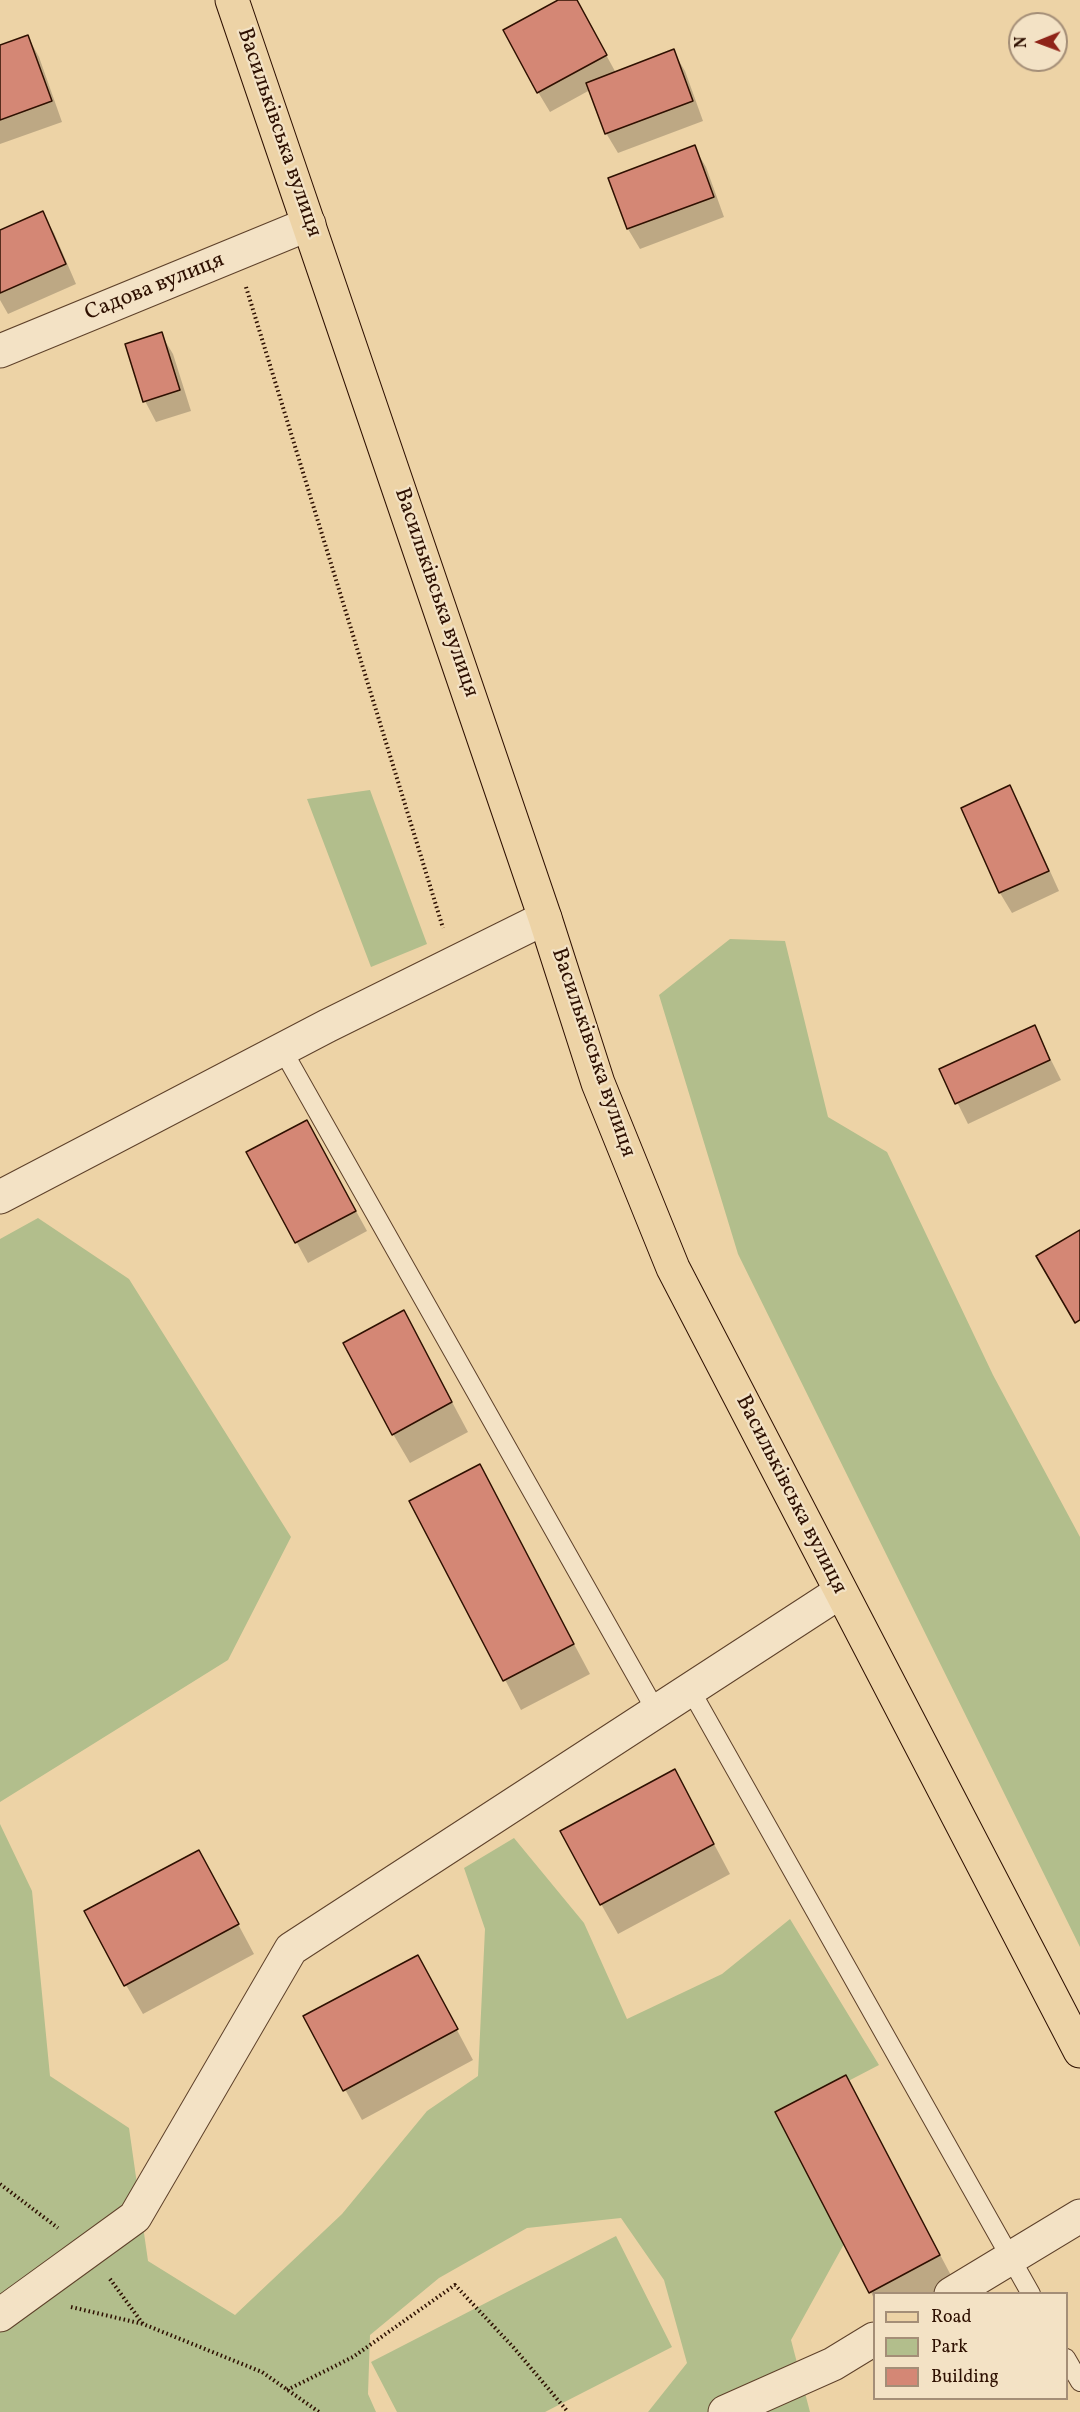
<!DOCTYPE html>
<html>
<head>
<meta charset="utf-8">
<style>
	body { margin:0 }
	#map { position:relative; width:1080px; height:2412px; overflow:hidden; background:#edd3a6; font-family:Vollkorn,serif }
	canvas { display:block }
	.legend { position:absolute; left:873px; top:2292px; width:195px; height:108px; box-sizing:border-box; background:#f3e2c5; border:2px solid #a48e77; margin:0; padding:8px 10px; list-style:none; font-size:18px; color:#2e1001 }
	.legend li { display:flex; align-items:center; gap:12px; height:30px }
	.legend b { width:30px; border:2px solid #a48e77 }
	.north { position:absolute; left:1008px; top:12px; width:60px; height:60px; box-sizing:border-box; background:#f3e2c5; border:2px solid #a48e77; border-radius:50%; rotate:269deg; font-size:16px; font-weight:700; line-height:24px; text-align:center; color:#2e1001 }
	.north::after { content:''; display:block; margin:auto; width:21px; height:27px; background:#8f2418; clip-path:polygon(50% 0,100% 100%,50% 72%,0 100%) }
</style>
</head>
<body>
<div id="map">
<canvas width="1080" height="2412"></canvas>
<ul class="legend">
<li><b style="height:8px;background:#edd3a6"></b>Road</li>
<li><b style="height:16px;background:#b2be8c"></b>Park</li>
<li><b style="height:16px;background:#d48775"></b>Building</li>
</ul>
<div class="north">N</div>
</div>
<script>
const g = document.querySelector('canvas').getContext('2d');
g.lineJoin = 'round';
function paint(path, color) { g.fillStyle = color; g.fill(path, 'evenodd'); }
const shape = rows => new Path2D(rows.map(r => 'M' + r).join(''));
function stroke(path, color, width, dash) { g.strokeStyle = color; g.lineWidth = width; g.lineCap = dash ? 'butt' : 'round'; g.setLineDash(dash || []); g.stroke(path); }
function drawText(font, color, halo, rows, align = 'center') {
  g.font = font + ' Vollkorn,serif'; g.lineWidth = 4.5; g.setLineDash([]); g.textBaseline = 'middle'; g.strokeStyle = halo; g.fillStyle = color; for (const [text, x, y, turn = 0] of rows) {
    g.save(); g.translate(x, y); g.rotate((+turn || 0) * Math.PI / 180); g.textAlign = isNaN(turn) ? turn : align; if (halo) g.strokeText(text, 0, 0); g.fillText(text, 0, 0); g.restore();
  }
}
const green = shape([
	[370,790,427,944,371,967,307,799],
	[730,939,785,941,828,1117,887,1152,993,1375,1080,1537,1080,1947,738,1254,659,995],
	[38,1218,129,1279,291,1537,228,1660,0,1802,0,1239],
	[0,1824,32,1891,50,2076,129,2128,148,2261,235,2315,342,2214,427,2111,478,2076,485,1929,464,1868,514,1838,584,1923,627,2019,722,1974,790,1919,879,2065,783,2115,844,2244,791,2340,810,2412,648,2412,687,2363,664,2280,621,2218,527,2228,439,2278,370,2335,368,2394,376,2412,0,2412],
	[616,2236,672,2347,545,2412,397,2412,371,2362]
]);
const shadow = shape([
	[561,0,576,0,616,73,673,51,685,71,703,121,618,153,606,133,590,90,550,112,538,92],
	[28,37,39,57,62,122,0,144,0,47],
	[694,147,706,167,724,217,640,249,628,229,610,179],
	[42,213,54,233,76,284,8,314,0,300,0,231],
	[161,334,173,354,191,411,156,422,145,401],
	[1010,787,1021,807,1059,891,1012,913,1000,893,963,808],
	[1034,1026,1061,1080,968,1124,941,1070],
	[318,1142,367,1231,308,1263,248,1153],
	[420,1342,468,1432,410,1463,393,1434],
	[479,1466,590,1674,521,1710,411,1501],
	[675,1771,730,1874,618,1934,601,1904],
	[215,1881,254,1954,143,2014,126,1985],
	[434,1987,473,2060,362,2120,305,2017],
	[862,2106,956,2285,940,2294,874,2294,874,2299,871,2292]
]);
const building = shape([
	[558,0,577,0,607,55,537,93,503,30,558,0],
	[28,35,52,101,0,120,0,45,28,35],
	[674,49,693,101,605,134,586,83,674,49],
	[695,145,714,197,627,229,608,178,695,145],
	[43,211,66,264,0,293,0,230,43,211],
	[162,332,180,390,143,402,125,344,162,332],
	[1010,785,1049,871,999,893,961,808,1010,785],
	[1035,1025,1050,1060,955,1104,939,1069,1035,1025],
	[307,1120,356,1211,295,1243,246,1152,307,1120],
	[1080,1230,1080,1320,1075,1323,1036,1256,1080,1230],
	[404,1310,452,1402,392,1435,343,1343,404,1310],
	[480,1464,574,1644,503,1681,409,1501,480,1464],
	[675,1769,714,1844,600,1905,560,1831,675,1769],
	[199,1850,239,1924,124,1986,84,1911,199,1850],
	[418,1955,458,2029,343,2091,303,2016,418,1955],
	[846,2075,940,2255,869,2293,775,2112,846,2075]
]);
const path = shape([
	[246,287,443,928],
	[0,2184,58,2228],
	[110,2279,143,2324,262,2372,319,2412],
	[71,2307,143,2324],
	[287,2390,353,2357,455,2285,514,2348,568,2412]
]);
const lane = shape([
	[282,1049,656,1711],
	[690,1689,1031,2294],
	[1066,2358,1080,2382]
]);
const street = shape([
	[0,351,309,224],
	[0,1197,327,1026,545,918],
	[951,2294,1080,2216],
	[0,2315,135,2217,291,1949,840,1592],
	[725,2412,833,2364,874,2339]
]);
const primary = shape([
	[232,0,545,918,598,1083,673,1268,1080,2051]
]);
const streetNames = [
	["Васильківська вулиця",278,133,71],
	["Садова вулиця",155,288,-22],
	["Васильківська вулиця",435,593,71],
	["Васильківська вулиця",592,1053,71],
	["Васильківська вулиця",790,1495,63]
];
paint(green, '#b2be8c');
paint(shadow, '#0003');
paint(building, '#d48775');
stroke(building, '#2e1001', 1.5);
stroke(lane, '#5e412a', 20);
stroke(street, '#5e412a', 35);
stroke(primary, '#2e1001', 35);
stroke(path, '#2e1001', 4, [1.5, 3]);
stroke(lane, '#f3e2c5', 18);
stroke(street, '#f3e2c5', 33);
stroke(primary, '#edd3a6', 33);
drawText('22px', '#2e1001', '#f3e2c5', streetNames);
</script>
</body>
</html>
